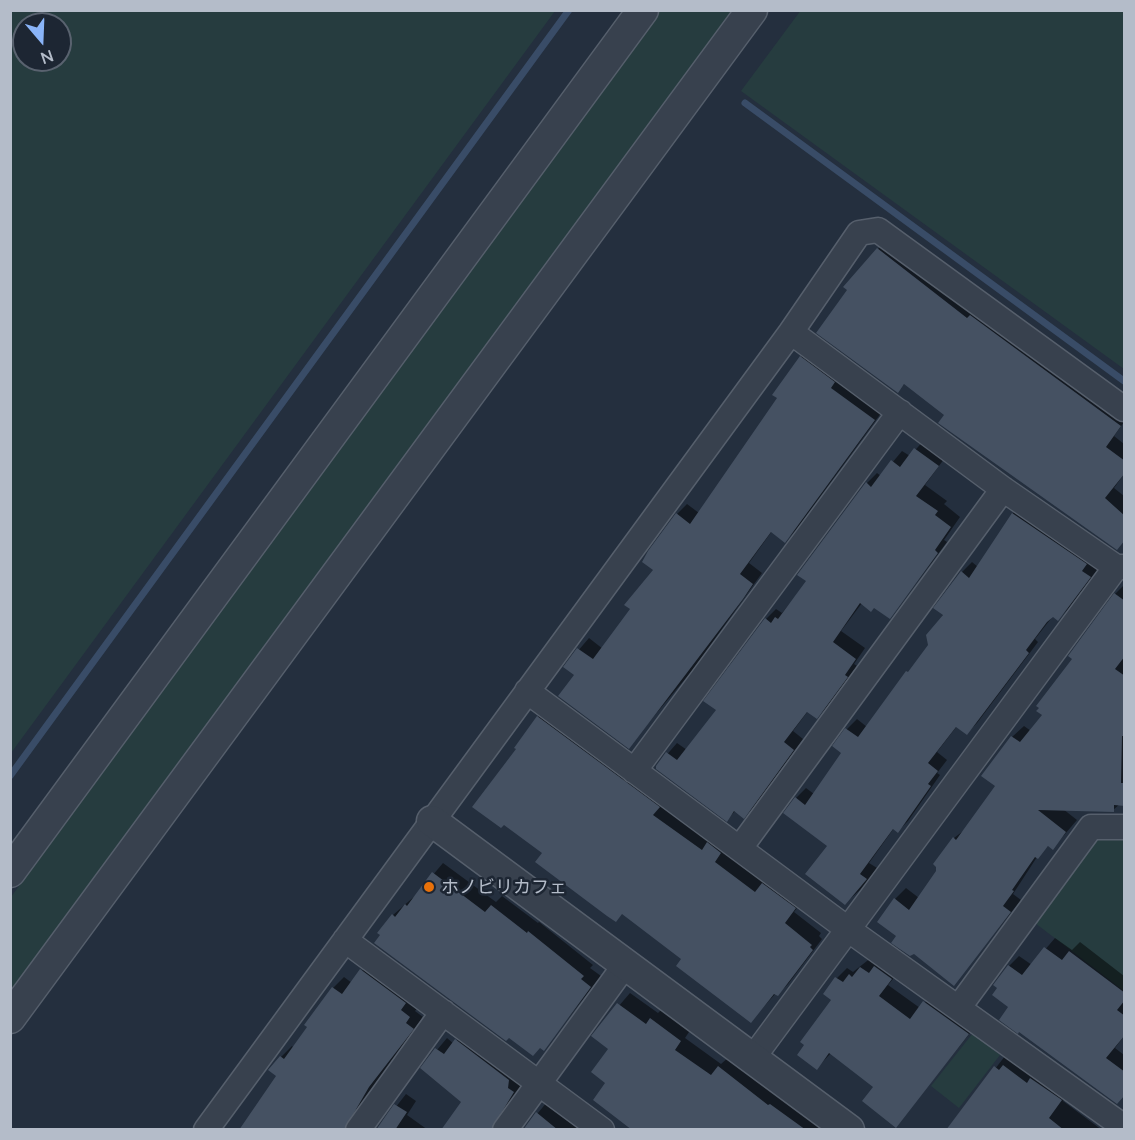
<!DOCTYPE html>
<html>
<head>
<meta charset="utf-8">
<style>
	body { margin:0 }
	#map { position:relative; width:1135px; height:1140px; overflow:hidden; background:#242f3e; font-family:Lato,sans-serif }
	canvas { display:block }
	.frame { position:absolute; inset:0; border:12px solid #b4bcc9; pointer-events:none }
	.north { position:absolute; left:12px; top:12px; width:60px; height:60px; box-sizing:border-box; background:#1d2633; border:2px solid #59626f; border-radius:50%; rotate:161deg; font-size:16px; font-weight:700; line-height:24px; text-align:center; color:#b4bcc9 }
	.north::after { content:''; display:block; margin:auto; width:21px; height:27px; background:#8ab4f8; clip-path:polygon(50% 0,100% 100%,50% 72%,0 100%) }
</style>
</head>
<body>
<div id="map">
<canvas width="1135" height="1140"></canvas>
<div class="frame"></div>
<div class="north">N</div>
</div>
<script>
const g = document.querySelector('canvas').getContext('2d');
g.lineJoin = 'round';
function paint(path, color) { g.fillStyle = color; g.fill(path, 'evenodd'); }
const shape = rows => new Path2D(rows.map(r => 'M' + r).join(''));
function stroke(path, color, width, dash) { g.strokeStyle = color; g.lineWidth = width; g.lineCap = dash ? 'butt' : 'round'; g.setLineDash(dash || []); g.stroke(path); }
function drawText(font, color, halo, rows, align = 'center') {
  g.font = font + ' Lato,"Noto Sans JP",sans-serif'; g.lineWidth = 5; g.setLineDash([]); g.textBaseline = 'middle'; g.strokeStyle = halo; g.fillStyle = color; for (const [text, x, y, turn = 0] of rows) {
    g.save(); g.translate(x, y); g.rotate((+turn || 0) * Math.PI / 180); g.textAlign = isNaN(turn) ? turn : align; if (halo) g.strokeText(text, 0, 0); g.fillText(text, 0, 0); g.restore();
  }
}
const green = shape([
	[11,10,555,11,11,753,10,11],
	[24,24,60,24,60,60,24,60],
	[801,10,1124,11,1124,369,741,91],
	[657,11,734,11,173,777,11,991,11,897],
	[1124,836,1124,991,1035,923,1097,837],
	[973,1033,1000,1055,959,1108,931,1086]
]);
const shadow = shape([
	[888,239,1124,412,1124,422,1114,436,1124,444,1124,474,1114,488,1124,496,1124,540,905,383,897,391,878,249],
	[811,347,884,409,795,531,785,541,772,531,749,563,762,573,691,672,628,747,577,675,565,666,589,638,603,649,632,609,655,570,677,514,687,504,699,513,779,398,801,357],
	[925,439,947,455,925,485,947,501,944,504,960,517,944,540,947,542,890,618,875,606,862,603,841,631,865,648,854,664,857,666,827,707,817,717,808,711,793,731,803,739,754,807,744,817,735,811,727,820,657,766,677,743,687,750,718,710,706,701,766,619,776,609,782,613,808,581,867,483,877,473,881,476,902,451,910,456],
	[1023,503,1100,566,1068,609,1058,619,1053,616,1035,639,1038,642,977,723,967,733,957,726,937,752,947,760,937,773,940,775,908,821,898,831,894,828,869,863,877,868,860,890,845,903,829,846,796,798,806,788,814,794,843,753,847,729,857,719,867,727,929,646,962,572,972,562,978,567,1013,513],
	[1124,585,1124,804,1120,804,1113,810,1063,809,1077,820,1053,848,1049,845,1037,857,1013,894,1021,900,954,984,914,952,898,936,895,899,906,888,919,898,937,872,954,838,967,828,997,786,984,776,1012,737,1024,726,1031,731,1044,715,1074,659,1115,594],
	[548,707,805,897,794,912,821,933,819,936,822,939,788,984,778,994,776,993,751,1021,683,959,544,853,518,749,538,717],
	[443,863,496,902,502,896,538,923,539,922,593,965,590,968,601,976,544,1049,540,1046,533,1054,393,915,416,895],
	[1055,938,1072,950,1080,942,1124,976,1124,1036,1115,1048,1124,1055,1124,1095,1011,1007,1009,966,1019,956,1032,965],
	[872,957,902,968,888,985,920,1008,935,992,978,1023,896,1126,875,1086,831,1053,817,1068,837,978,847,968,853,972],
	[372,959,420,1005,415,1011,423,1017,358,1108,340,1126,278,1076,281,1057,292,1046,294,1048,309,1027,306,1025,333,988,344,977,352,983],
	[630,993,658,1013,663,1008,691,1029,685,1038,721,1064,730,1056,823,1130,638,1130,607,1082,610,1048,593,1036],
	[467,1030,524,1081,501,1116,506,1130,442,1130,463,1102,422,1068,447,1038,454,1044],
	[1005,1056,1010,1060,1014,1056,1071,1089,1063,1101,1102,1130,948,1130],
	[406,1094,416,1101,407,1115,428,1130,378,1130],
	[547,1102,587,1130,524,1130]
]);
const stream = shape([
	[745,103,1124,381],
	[10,776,569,10]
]);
const building = shape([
	[877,248,967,318,970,315,1121,426,1106,447,1125,461,1125,473,1105,498,1125,516,1125,540,1117,550,938,423,944,415,904,384,898,393,816,333,847,290,843,287],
	[800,356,835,382,831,388,875,420,785,543,771,532,740,574,753,584,743,599,629,749,558,696,574,675,563,667,577,648,593,659,630,609,624,605,653,570,642,562,648,551,676,513,690,524,777,398,772,395],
	[914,448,939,466,916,496,938,511,935,515,951,527,935,550,938,553,890,619,874,608,871,612,860,603,833,642,856,659,845,675,848,677,817,719,807,712,784,742,794,750,744,819,734,811,727,822,656,769,656,766,666,752,677,760,716,710,703,701,765,618,771,623,775,617,778,619,806,581,797,575,866,482,871,487,891,460,900,467],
	[1012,513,1087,564,1082,571,1091,577,1058,621,1053,617,1047,622,1026,650,1029,653,967,735,956,727,928,763,938,771,928,784,931,786,898,833,893,829,860,874,867,879,845,905,805,874,827,846,783,813,795,797,805,805,841,753,832,746,845,728,858,737,906,671,908,672,928,645,926,635,943,615,933,608,961,571,969,578],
	[1114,593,1125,601,1125,656,1115,669,1125,676,1125,736,1122,736,1121,783,1125,783,1125,806,1114,805,1114,812,1038,810,1066,832,1053,850,1048,846,1038,859,1035,857,1012,890,1014,891,1003,906,1011,912,954,986,914,954,910,956,891,943,896,936,877,922,894,898,909,910,936,871,936,867,933,864,953,837,956,840,995,786,981,776,1011,736,1020,742,1042,715,1036,711,1039,708,1036,706,1072,659,1068,656],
	[537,716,660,807,653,815,702,850,707,842,721,853,715,862,755,892,762,883,796,908,785,923,812,945,810,947,813,950,778,996,774,994,751,1023,676,966,681,959,622,914,616,922,607,916,535,862,542,853,504,825,501,828,472,807,516,749,514,748],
	[432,872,485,912,491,905,527,933,528,931,584,976,581,979,591,987,544,1051,540,1048,533,1056,509,1038,506,1041,374,943,380,935,377,933,392,914,395,917,405,904,407,906],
	[1044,947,1062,960,1069,951,1125,993,1125,1000,1117,1010,1125,1016,1125,1035,1106,1058,1125,1072,1125,1095,1117,1104,1019,1032,1018,1034,999,1020,1008,1007,992,995,997,988,993,985,1008,965,1022,975],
	[874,966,892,979,879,996,910,1019,923,1001,969,1034,896,1128,862,1101,873,1087,829,1053,817,1070,797,1055,804,1045,800,1042,831,1000,823,994,835,977,843,982,849,974,852,977,860,967,869,973],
	[360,969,406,1003,401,1010,410,1017,406,1023,414,1029,369,1087,344,1130,239,1130,276,1076,268,1070,280,1056,284,1059,307,1027,304,1025,332,987,342,994],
	[617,1003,646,1024,650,1018,681,1041,675,1050,711,1075,718,1066,768,1105,770,1104,806,1130,632,1130,593,1100,605,1083,591,1072,608,1049,591,1036],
	[455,1039,509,1080,508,1088,514,1092,491,1130,441,1130,461,1102,420,1068,435,1048,444,1054],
	[1003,1065,1027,1083,1030,1078,1062,1100,1049,1118,1064,1130,946,1130,994,1066,999,1070],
	[394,1104,407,1112,395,1130,376,1130],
	[536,1112,558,1130,523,1130]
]);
const minor = shape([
	[791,332,1003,489,1116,567],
	[527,691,849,930,1124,1127],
	[634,771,900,412],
	[740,848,1003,489],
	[345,940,602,1130],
	[959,1007,1091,827,1124,827],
	[752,1059,1116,567,1124,567],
	[206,1130,791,332,859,233,878,230,1124,409],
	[358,1130,443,1012],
	[505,1130,625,965]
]);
const tertiary = shape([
	[432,821,849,1130],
	[10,872,643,10],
	[10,1018,752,10]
]);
const markers = [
	[429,887,6,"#e8710a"]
];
const poiNames = [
	["ホノビリカフェ",441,887]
];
paint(green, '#263c3f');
paint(shadow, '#0007');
stroke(stream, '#394c67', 7);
paint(building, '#455162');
stroke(minor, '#565f6c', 27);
stroke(tertiary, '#565f6c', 33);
stroke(minor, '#38414e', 24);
stroke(tertiary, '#38414e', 30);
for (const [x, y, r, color] of markers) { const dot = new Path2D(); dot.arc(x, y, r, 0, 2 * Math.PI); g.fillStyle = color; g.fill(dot); stroke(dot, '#1d2633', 2); }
drawText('18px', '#b4bcc9', '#1d2633', poiNames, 'left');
</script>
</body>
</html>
